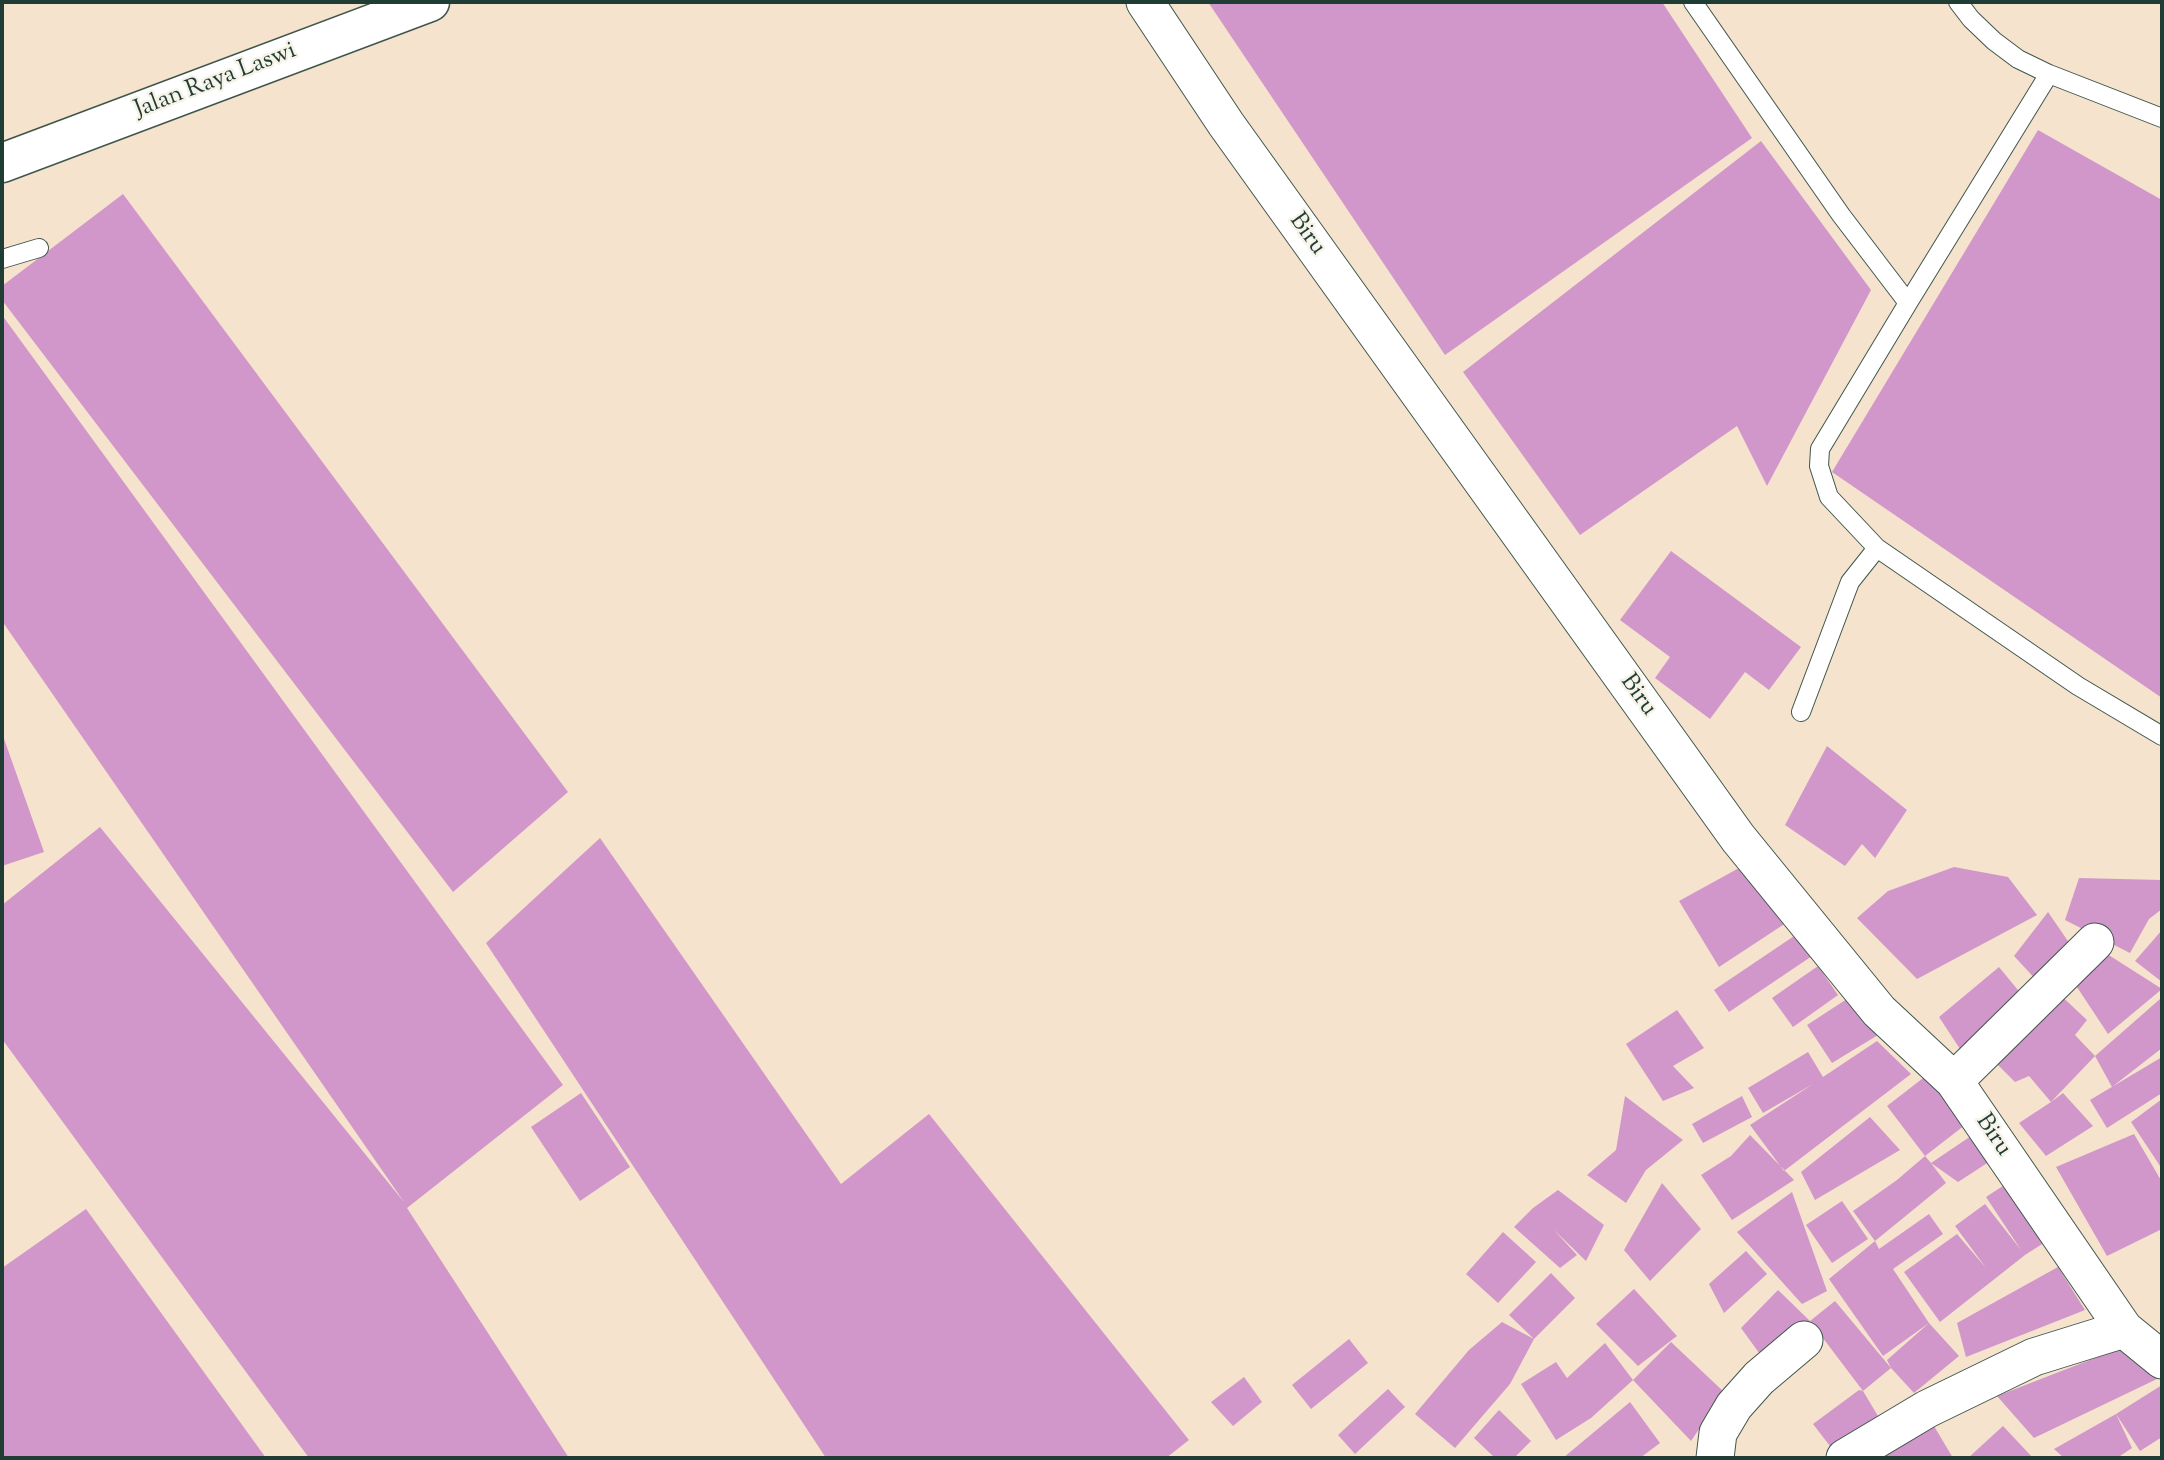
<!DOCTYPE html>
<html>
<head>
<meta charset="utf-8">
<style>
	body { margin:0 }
	#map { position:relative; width:2164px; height:1460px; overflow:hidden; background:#f5e3cd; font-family:"Sorts Mill Goudy",serif }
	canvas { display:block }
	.frame { position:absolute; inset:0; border:4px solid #1f3d34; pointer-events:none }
</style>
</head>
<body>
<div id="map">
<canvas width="2164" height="1460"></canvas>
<div class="frame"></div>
</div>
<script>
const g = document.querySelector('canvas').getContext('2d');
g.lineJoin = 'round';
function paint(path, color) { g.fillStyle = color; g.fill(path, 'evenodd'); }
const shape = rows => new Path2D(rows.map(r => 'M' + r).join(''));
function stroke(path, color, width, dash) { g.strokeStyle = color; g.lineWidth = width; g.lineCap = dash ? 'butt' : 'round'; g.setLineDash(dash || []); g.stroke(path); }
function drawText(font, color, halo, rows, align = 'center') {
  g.font = font + ' "Sorts Mill Goudy",serif'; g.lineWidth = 5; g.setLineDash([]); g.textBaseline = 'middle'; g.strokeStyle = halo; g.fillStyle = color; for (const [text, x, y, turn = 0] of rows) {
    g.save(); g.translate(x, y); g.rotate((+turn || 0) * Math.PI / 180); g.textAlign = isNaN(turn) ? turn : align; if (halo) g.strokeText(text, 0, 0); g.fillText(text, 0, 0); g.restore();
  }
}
const building = shape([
	[1208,2,1662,2,1752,138,1445,355],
	[2038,130,2162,200,2162,698,1832,472],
	[1761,141,1871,290,1767,486,1737,426,1580,535,1463,372],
	[123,194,568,792,453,892,2,300,2,286],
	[2,315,563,1085,407,1208,569,1458,309,1458,2,1039,2,905,100,827,404,1202,2,621],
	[1671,551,1801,647,1769,690,1745,672,1710,719,1655,678,1670,657,1620,620],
	[2,733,44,852,2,866],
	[1827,746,1907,810,1875,858,1862,844,1845,866,1785,825],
	[600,838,841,1184,929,1114,1189,1440,1166,1458,826,1458,486,943],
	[1954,867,2008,877,2037,915,1917,979,1857,918,1888,891],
	[1739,868,1789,921,1719,967,1679,901],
	[2079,878,2162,880,2162,909,2149,919,2130,953,2065,920],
	[2048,912,2072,947,2040,984,2014,956],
	[1803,930,1818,952,1729,1012,1714,990],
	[2162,930,2162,982,2135,961],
	[2104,952,2162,989,2108,1034,2073,981],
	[1818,966,1838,995,1793,1027,1772,998],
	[1999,967,2022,995,1960,1049,1939,1017],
	[2055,990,2087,1020,2075,1035,2095,1056,2160,999,2162,1001,2162,1048,2112,1087,2095,1056,2051,1102,2063,1093,2093,1126,2046,1156,2019,1123,2051,1102,2029,1076,2015,1082,1992,1059],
	[1853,995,1883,1032,1832,1063,1807,1025],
	[1677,1010,1704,1048,1673,1066,1694,1088,1663,1101,1626,1044],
	[1877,1041,1911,1074,1784,1171,1750,1125,1813,1084,1763,1113,1748,1088,1808,1052,1823,1077],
	[2162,1057,2162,1093,2107,1128,2090,1100],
	[1927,1075,1965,1125,1925,1156,1887,1106],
	[581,1093,630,1167,580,1201,531,1127],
	[1625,1096,1683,1140,1646,1170,1626,1203,1587,1175,1616,1150],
	[1742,1096,1752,1117,1703,1143,1692,1124],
	[2162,1099,2162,1169,2131,1122],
	[1870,1117,1900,1150,1815,1200,1801,1172],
	[1974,1134,1992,1160,1958,1182,1931,1163,1946,1183,1875,1241,1853,1211,1897,1180,1925,1156,1931,1163],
	[2134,1134,2162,1182,2162,1229,2107,1256,2056,1167],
	[1750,1135,1794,1180,1732,1220,1701,1175,1731,1156],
	[2012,1180,2050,1239,2025,1255,1940,1322,1904,1272,1957,1234,1986,1268,1955,1226,1985,1204,2021,1250,1986,1197],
	[1662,1183,1701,1229,1650,1281,1624,1250],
	[1558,1190,1604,1225,1586,1261,1554,1230,1577,1255,1560,1268,1514,1227,1533,1208],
	[1792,1192,1827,1291,1802,1304,1737,1232],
	[1842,1201,1868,1239,1832,1263,1806,1225],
	[86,1209,266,1458,2,1458,2,1268],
	[1929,1214,1943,1234,1893,1269,1929,1323,1883,1356,1829,1279,1875,1241,1879,1249],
	[1503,1232,1536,1262,1498,1303,1466,1274],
	[1746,1251,1767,1274,1724,1313,1709,1284],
	[2058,1267,2085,1310,1966,1357,1957,1323],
	[1551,1273,1575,1298,1534,1339,1510,1384,1455,1448,1415,1414,1469,1350,1502,1322,1534,1339,1509,1315],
	[1634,1289,1677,1336,1638,1366,1596,1324],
	[1778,1290,1810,1321,1835,1301,1891,1368,1863,1391,1878,1416,1833,1450,1813,1424,1859,1390,1863,1391,1810,1321,1762,1357,1741,1328],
	[1929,1323,1959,1356,1914,1393,1891,1368,1887,1360],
	[1349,1339,1368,1363,1311,1409,1292,1385],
	[1671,1342,1724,1392,1691,1441,1633,1380],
	[1605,1343,1633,1380,1591,1418,1556,1440,1521,1384,1556,1362,1567,1378],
	[2126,1346,2159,1378,2034,1438,1997,1396],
	[1244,1377,1262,1402,1233,1426,1211,1402],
	[2162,1385,2162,1437,2140,1451,2116,1414,2132,1448,2117,1458,2064,1458,2054,1449,2116,1414],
	[1388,1389,1405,1407,1355,1454,1338,1435],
	[1630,1402,1660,1443,1640,1458,1563,1458],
	[1499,1410,1531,1441,1514,1458,1495,1458,1474,1438],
	[1931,1421,1953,1458,1883,1458,1879,1451],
	[2003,1426,2033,1458,1968,1458]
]);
const service = shape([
	[1693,2,1841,215,1908,303,1820,449,1819,466,1829,497,1877,548,2078,686,2162,736],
	[1958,2,1971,19,1994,41,2018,59,2049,74,2162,118],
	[2,259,39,248],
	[1908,303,2049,74],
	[1801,712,1850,582,1877,548]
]);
const minor = shape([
	[1145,2,1226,124,1738,838,1879,1011,1954,1081,2124,1329,2162,1360],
	[1954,1081,2095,942],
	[1715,1458,1718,1433,1734,1406,1759,1378,1804,1340],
	[1845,1458,1927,1409,2034,1357,2124,1329]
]);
const primary = shape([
	[2,163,430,2]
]);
const streetNames = [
	["Jalan Raya Laswi",216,82,-21],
	["Biru",1306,235,54],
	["Biru",1637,696,54],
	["Biru",1992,1136,56]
];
paint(building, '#d197ca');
stroke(service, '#3f564b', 20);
stroke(minor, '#3f564b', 39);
stroke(primary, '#3f564b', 41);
stroke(service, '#fff', 18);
stroke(minor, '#fff', 37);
stroke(primary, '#fff', 38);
drawText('24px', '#1f3d34', '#f7f3e8', streetNames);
</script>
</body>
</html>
